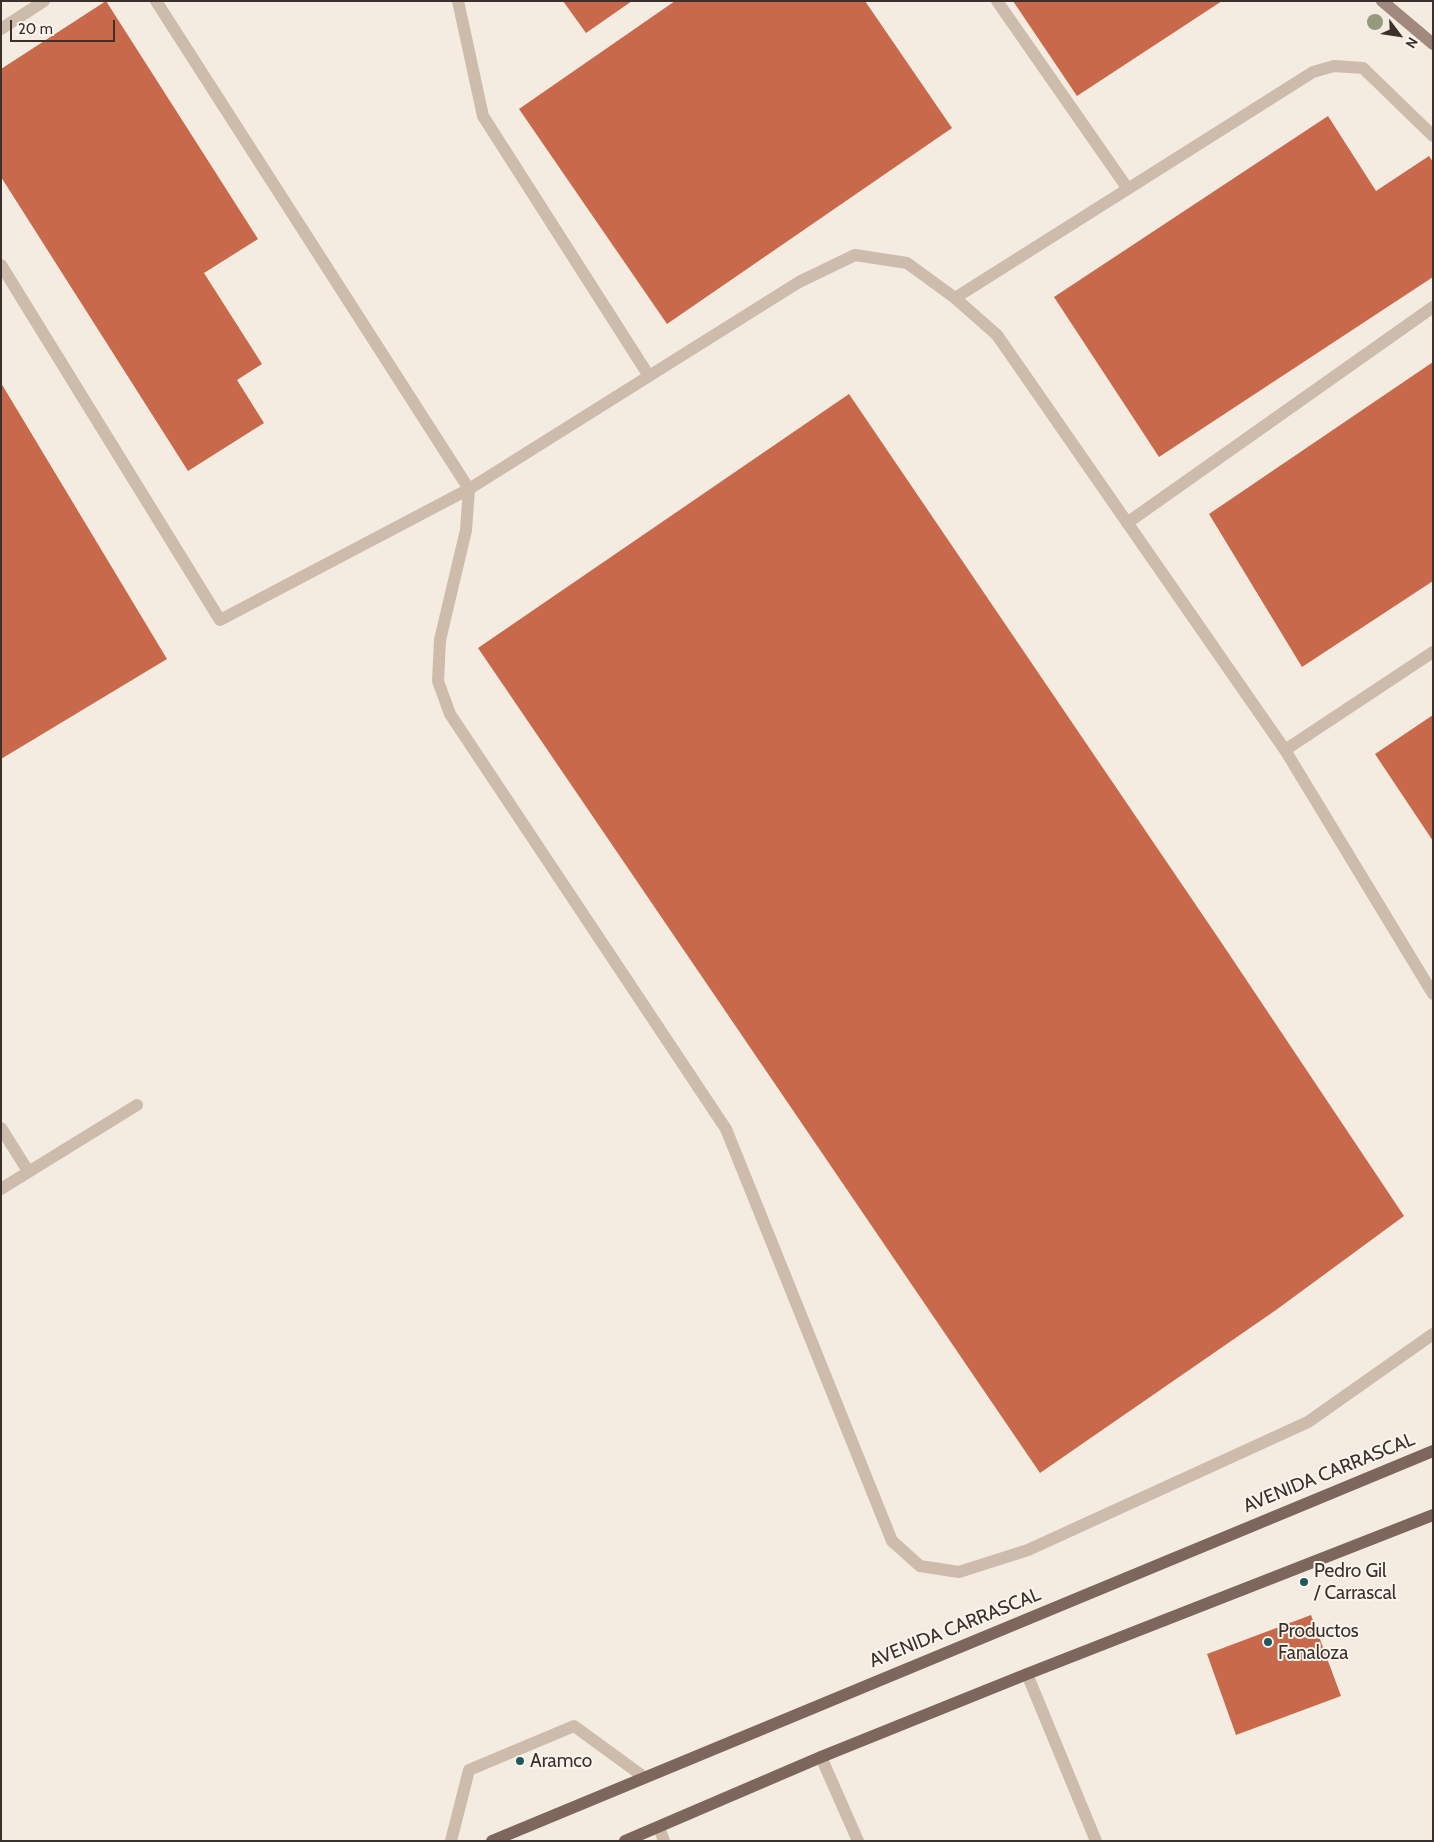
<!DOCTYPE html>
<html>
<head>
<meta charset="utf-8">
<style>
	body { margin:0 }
	#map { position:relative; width:1434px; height:1842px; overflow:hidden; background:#f4ebe1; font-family:Cabin,sans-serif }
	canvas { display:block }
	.frame { position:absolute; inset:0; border:2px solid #3b302b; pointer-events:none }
	.north { position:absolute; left:1374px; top:10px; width:50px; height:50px; -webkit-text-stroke:4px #fbf5ee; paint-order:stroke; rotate:121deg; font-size:14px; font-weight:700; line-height:20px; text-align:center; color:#3b302b }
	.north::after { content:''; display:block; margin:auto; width:18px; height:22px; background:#3b302b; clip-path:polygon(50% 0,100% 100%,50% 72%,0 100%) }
	.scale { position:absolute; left:10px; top:20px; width:105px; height:22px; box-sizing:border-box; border:2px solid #3b302b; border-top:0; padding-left:6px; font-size:15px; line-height:18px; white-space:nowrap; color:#3b302b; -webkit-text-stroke:4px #fbf5ee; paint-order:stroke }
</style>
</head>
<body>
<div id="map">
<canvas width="1434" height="1842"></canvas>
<div class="frame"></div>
<div class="north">N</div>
<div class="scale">20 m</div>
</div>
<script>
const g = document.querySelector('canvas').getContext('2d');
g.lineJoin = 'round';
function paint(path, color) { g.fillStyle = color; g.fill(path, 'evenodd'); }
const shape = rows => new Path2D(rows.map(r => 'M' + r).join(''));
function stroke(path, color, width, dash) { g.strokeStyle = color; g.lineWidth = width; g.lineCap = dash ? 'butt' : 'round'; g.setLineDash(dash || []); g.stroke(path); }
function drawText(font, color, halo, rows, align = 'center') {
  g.font = font + ' Cabin,sans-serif'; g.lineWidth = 4; g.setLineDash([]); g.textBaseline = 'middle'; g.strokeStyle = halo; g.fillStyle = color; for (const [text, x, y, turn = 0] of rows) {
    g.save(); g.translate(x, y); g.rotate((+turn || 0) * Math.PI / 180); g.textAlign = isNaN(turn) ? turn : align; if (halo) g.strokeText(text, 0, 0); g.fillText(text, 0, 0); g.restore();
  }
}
const building = shape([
	[106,1,258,239,204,273,262,364,237,380,264,423,188,471,1,177,1,69],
	[563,1,632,1,586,33],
	[675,1,865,1,952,128,667,324,519,109],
	[1013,1,1222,1,1077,96],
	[1328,116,1376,191,1429,156,1433,162,1433,277,1159,457,1054,297],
	[1433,362,1433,581,1302,667,1209,514],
	[1,383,167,659,1,759],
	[849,394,1221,942,1404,1216,1276,1310,1040,1473,478,648],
	[1433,715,1433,841,1375,754],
	[1311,1615,1341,1696,1236,1735,1207,1654]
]);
const lane = shape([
	[156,1,469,489,799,282,855,255,907,263,955,298,997,335,1285,750,1433,652],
	[458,1,483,116,649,376],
	[997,1,1128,189],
	[1,29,44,1],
	[1,265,220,620,469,489],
	[955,298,1313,72,1334,66,1363,68,1433,136],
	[469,489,466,530,440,640,438,681,450,714,726,1129,892,1541,920,1566,959,1572,1028,1550,1308,1422,1433,1334],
	[1127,523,1433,307],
	[1285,750,1433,994],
	[451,1841,469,1770,574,1726,644,1777]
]);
const street = shape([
	[1,1128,28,1171],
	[1,1189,137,1105],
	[1027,1674,1096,1841],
	[821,1757,858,1841],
	[659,1827,664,1841]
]);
const secondary = shape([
	[1382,1,1433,44]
]);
const primary = shape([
	[492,1841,1433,1451],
	[625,1841,821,1757,1027,1674,1433,1515]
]);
const trees = [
	[1375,22]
];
const markers = [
	[1304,1582,5,"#1f5a5e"],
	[1268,1642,5,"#1f5a5e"],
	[520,1761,5,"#1f5a5e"]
];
const streetNames = [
	["AVENIDA CARRASCAL",1329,1473,-22],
	["AVENIDA CARRASCAL",955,1628,-22]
];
const poiNames = [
	["Pedro Gil",1314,1571],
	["/ Carrascal",1314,1593],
	["Productos",1278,1631],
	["Fanaloza",1278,1653],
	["Aramco",530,1761]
];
paint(building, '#c8694b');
stroke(lane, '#cdbbac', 12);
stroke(street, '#cdbbac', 12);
stroke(secondary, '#a18a7d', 12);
stroke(primary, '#7d675c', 12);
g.fillStyle = '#969b7f';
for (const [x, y] of trees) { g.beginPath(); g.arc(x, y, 8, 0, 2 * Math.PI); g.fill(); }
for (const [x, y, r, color] of markers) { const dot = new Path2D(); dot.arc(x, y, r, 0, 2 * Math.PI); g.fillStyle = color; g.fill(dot); stroke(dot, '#fbf5ee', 2); }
drawText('19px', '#3b302b', '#fbf5ee', streetNames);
drawText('19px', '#3b302b', '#fbf5ee', poiNames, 'left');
</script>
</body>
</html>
